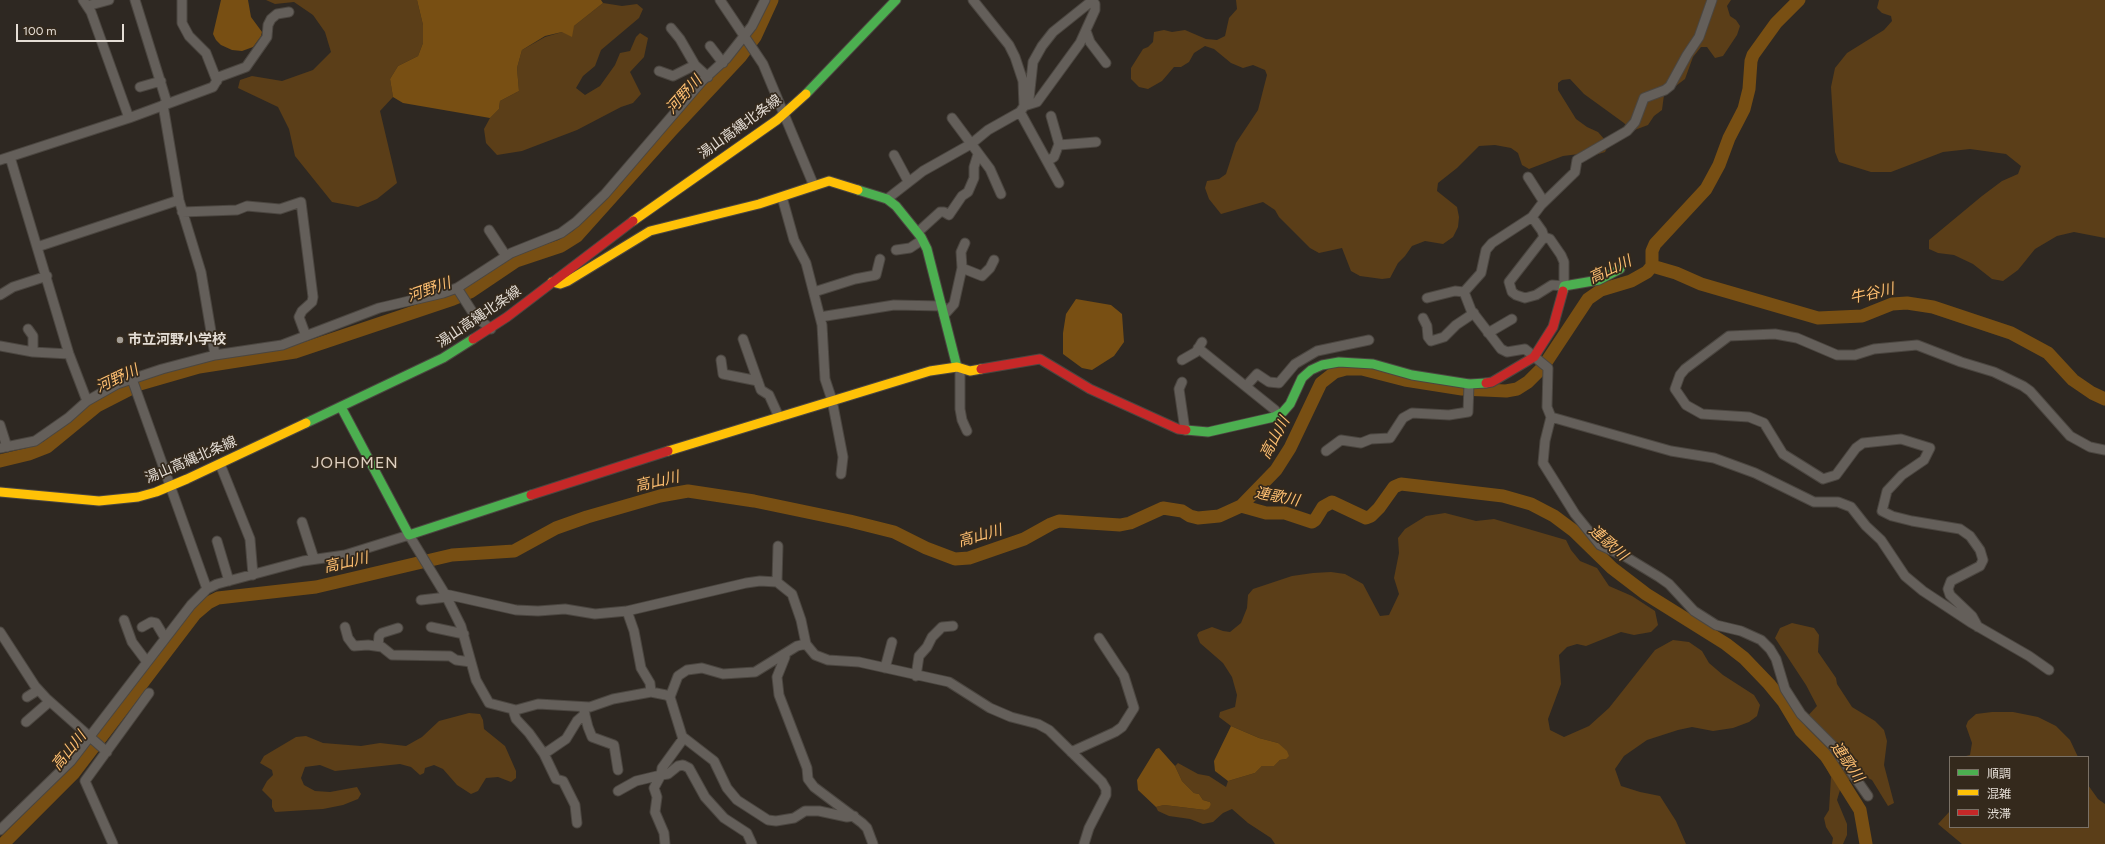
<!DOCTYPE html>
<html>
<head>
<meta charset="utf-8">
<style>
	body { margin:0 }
	#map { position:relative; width:2105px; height:844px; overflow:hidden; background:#2e2822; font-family:Figtree,"Noto Sans JP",sans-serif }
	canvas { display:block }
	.legend { position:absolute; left:1949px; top:756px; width:140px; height:72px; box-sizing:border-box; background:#34291c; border:1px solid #7a7166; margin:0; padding:5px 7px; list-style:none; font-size:12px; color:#e4ddd5 }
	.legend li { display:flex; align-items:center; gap:8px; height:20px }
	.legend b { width:20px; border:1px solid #7a7166 }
	.scale { position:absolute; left:16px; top:24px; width:108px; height:18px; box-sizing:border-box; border:2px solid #e4ddd5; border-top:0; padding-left:5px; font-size:12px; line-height:14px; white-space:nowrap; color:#e4ddd5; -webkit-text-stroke:3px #34291c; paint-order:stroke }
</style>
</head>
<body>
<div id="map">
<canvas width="2105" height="844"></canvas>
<ul class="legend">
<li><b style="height:5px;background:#4caf50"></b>順調</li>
<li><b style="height:5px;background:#ffc107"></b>混雑</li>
<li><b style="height:5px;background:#c62828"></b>渋滞</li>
</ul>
<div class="scale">100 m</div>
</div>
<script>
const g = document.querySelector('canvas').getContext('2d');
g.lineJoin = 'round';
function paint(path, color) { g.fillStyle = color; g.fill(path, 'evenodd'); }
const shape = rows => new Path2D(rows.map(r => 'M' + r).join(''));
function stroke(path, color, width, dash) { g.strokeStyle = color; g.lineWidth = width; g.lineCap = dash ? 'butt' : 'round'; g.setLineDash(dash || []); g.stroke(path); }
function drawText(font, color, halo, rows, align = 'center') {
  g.font = font + ' Figtree,"Noto Sans JP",sans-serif'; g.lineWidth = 3.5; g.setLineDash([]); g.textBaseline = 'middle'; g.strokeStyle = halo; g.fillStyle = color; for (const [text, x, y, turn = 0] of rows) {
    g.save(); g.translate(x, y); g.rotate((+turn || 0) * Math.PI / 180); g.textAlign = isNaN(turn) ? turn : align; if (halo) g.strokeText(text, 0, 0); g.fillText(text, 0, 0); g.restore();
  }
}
const green = shape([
	[266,0,417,0,423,25,423,43,418,56,398,66,390,79,393,97,380,111,397,183,377,199,358,207,332,202,295,156,289,129,278,107,238,88,240,80,252,76,282,81,313,70,331,52,325,32,313,15,294,2,275,4],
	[1236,0,1731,0,1727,6,1730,16,1736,20,1740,26,1737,35,1723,56,1715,58,1707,47,1701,47,1693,57,1685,79,1664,95,1662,110,1654,116,1648,125,1632,131,1624,123,1584,94,1570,79,1562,80,1558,83,1558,90,1576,119,1587,127,1598,132,1605,140,1607,148,1605,152,1595,155,1579,154,1563,156,1529,169,1522,165,1518,153,1511,148,1495,145,1479,146,1457,168,1438,183,1437,191,1457,207,1459,217,1458,227,1453,237,1443,244,1425,241,1412,246,1405,256,1398,263,1390,278,1382,279,1360,276,1351,271,1342,248,1319,253,1310,248,1279,217,1275,210,1263,202,1221,214,1209,199,1205,188,1207,181,1219,179,1226,174,1236,143,1258,110,1267,75,1265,70,1253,65,1243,68,1231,63,1214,49,1205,46,1194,53,1189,62,1181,67,1174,67,1162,81,1148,89,1139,87,1131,79,1131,68,1143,49,1148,47,1153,42,1154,32,1164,30,1172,32,1185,30,1206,39,1217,40,1225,36,1229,18,1237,9],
	[1879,0,2105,0,2105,238,2074,232,2057,236,2035,249,2018,270,2003,281,1992,279,1973,264,1954,255,1938,253,1929,249,1929,240,1982,196,2002,181,2018,174,2021,166,2006,154,1970,149,1943,152,1891,172,1871,172,1839,162,1835,152,1831,87,1835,68,1847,53,1884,30,1892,21,1891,16,1882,13,1877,8],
	[603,3,622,6,637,4,643,9,639,18,601,50,595,66,583,76,576,88,585,95,600,86,615,65,620,53,630,51,636,37,640,33,648,38,644,57,630,72,641,94,633,103,621,107,577,130,522,151,497,155,486,143,484,129,490,118,499,109,500,101,519,91,517,68,522,50,545,37,562,32,574,26],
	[1445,513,1476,521,1494,519,1566,540,1571,550,1580,561,1597,568,1609,586,1632,596,1655,611,1658,625,1651,632,1634,635,1621,632,1586,646,1577,644,1567,647,1559,655,1561,684,1548,719,1550,730,1564,737,1589,726,1609,708,1655,650,1673,640,1689,642,1702,651,1709,663,1723,675,1754,695,1760,705,1757,716,1749,722,1733,728,1713,731,1692,727,1678,730,1647,740,1624,756,1615,769,1621,786,1640,792,1660,796,1676,821,1686,844,1275,844,1271,838,1248,823,1232,809,1223,813,1213,822,1203,824,1190,819,1169,816,1158,811,1156,807,1164,805,1205,810,1211,804,1210,802,1203,800,1199,794,1194,793,1182,781,1175,766,1178,763,1198,774,1209,776,1226,787,1228,781,1255,773,1262,766,1274,766,1280,760,1286,759,1278,743,1259,738,1231,726,1219,717,1220,712,1235,707,1237,695,1232,677,1223,663,1200,643,1197,635,1199,632,1212,627,1223,631,1230,632,1241,623,1247,608,1248,595,1253,589,1292,576,1313,573,1331,572,1345,574,1363,584,1380,616,1389,615,1399,594,1394,578,1399,553,1398,538,1405,529,1426,516],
	[1792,623,1814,628,1819,635,1818,652,1836,678,1837,684,1852,707,1875,721,1884,730,1887,741,1884,765,1894,803,1888,806,1872,780,1862,775,1849,780,1840,790,1837,800,1847,824,1847,835,1843,844,1832,844,1833,838,1826,827,1824,818,1829,810,1831,777,1824,764,1804,742,1798,731,1802,722,1817,706,1806,685,1775,638,1780,628],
	[1992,712,2013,712,2038,717,2056,726,2070,740,2078,757,1962,757,1970,755,1972,743,1966,726,1968,721,1976,714],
	[469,713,480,714,483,720,484,729,505,746,516,771,516,778,511,782,498,777,486,778,478,791,471,794,457,785,443,769,434,765,425,768,424,773,420,775,411,767,400,764,335,771,320,765,305,767,301,778,304,785,315,791,330,792,357,787,361,794,358,799,343,805,323,809,275,812,272,807,272,800,262,790,267,781,273,775,272,770,260,763,264,756,296,737,306,736,323,743,361,746,380,743,406,746,422,737,439,721],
	[2088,785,2098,799,2105,804,2105,844,1962,844,1938,824,1950,811,1950,827,2088,827]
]);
const water = shape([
	[221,0,248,0,251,17,262,32,261,36,253,47,242,51,232,50,221,45,216,40,213,34],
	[417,0,601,0,603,3,574,26,572,37,562,32,545,36,522,50,517,68,519,91,500,101,499,109,490,118,403,103,393,97,390,79,398,66,418,56,423,43,423,25],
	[1076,299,1111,305,1122,314,1124,342,1114,356,1092,370,1082,368,1063,354,1063,333,1066,314],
	[1231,726,1259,738,1278,743,1287,751,1289,756,1286,759,1280,760,1274,766,1262,766,1255,773,1228,781,1215,771,1214,761],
	[1159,748,1175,766,1182,781,1194,793,1199,794,1203,800,1210,802,1211,804,1209,808,1205,810,1164,805,1156,807,1138,790,1137,780,1156,749]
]);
const river = shape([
	[1652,266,1676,273,1701,284,1818,318,1862,316,1892,304,1907,303,1933,307,2011,333,2048,353,2073,380,2092,393,2105,399],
	[0,461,29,454,47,447,97,406,140,384,199,367,295,352,453,299,470,292,516,261,561,246,577,236,671,131,741,56,755,37,772,0],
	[1241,506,1266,513,1285,513,1312,522,1315,520,1323,507,1332,502,1366,518,1371,516,1379,508,1394,487,1401,484,1503,496,1531,504,1554,516,1574,531,1612,568,1646,594,1726,644,1744,658,1769,684,1783,701,1801,731,1826,756,1860,810,1866,844],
	[3,844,73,774,195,614,208,603,218,598,316,587,452,555,514,551,556,528,587,517,660,496,688,491,754,501,850,521,894,532,926,548,955,559,969,558,1024,539,1051,524,1059,521,1120,525,1130,523,1163,508,1182,511,1190,516,1198,518,1219,516,1241,506,1276,470,1290,448,1321,383,1335,372,1346,369,1362,369,1405,380,1462,389,1506,391,1517,389,1528,382,1543,367,1588,299,1601,290,1631,281,1647,272,1652,266,1652,251,1655,244,1706,189,1719,165,1729,138,1744,109,1749,89,1751,61,1753,55,1776,23,1799,0]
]);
const street = shape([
	[83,0,91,12,129,118],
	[135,0,167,103],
	[182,0,182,23,189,36,206,53,217,81],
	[720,0,763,64,814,186],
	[973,0,1009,45,1015,57,1023,81,1024,106,1037,102,1080,43,1095,10,1095,4,1092,0],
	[1712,0,1699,37,1687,55,1670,86,1665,90,1644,98,1635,122,1627,131,1577,160,1575,172,1541,205,1532,217,1492,243,1486,250,1481,273,1464,292,1471,310,1501,349,1507,352,1525,349,1548,368,1547,407,1551,417,1545,441,1543,463,1575,514,1600,545,1626,557,1659,577,1669,584,1694,611,1716,625,1741,631,1761,640,1770,649,1776,659,1785,689,1801,714,1833,746,1868,796],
	[87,6,109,0],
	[671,28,680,39,695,65,708,77],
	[1086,31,1090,42,1106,63],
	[710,46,723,63],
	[659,71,673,76,695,65],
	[140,87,161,81],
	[163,105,179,200,201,272,215,355],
	[1020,112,1059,183],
	[952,118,990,169,1001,194],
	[1059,145,1096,142],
	[894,155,908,181],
	[10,157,69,354,87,401],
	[0,160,129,118,213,87,219,77,246,67,267,37,268,25,271,19,277,14,289,12],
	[1047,161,1054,157,1059,144,1051,116],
	[1528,177,1544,202],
	[782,197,794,240,806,263,822,325,825,379,832,400,843,457,841,474],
	[887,199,923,171,971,144,988,130,1020,112,1029,99,1033,62,1042,46,1053,32,1093,0],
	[182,212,237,210,247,206,280,209,301,202,313,297,312,302,302,311,299,317,306,336],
	[1532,217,1542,231,1544,237,1509,282,1512,292,1516,295,1525,298,1536,295,1552,285,1564,286,1564,262,1561,255,1550,239,1544,237],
	[489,230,506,256],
	[918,232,940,212,944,212,949,215,962,196,968,192,974,178,974,167,978,154],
	[37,247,179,200],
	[896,250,910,248,922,240],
	[962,268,982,276,990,268,994,260],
	[457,288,475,316,491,329],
	[814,292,855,279,876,275,880,259],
	[0,295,13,287,47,276],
	[1427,298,1455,291,1464,292],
	[944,315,954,304,962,268,961,252,965,243],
	[820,317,894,305,942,306],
	[1423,318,1427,326,1428,337,1431,341,1444,337,1456,325,1474,313],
	[28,329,33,336,33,352],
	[1488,333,1512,319],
	[743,339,761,390,769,395,779,417],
	[0,346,33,352,69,354],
	[1198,348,1275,410,1277,415],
	[721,360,723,374,758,381],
	[1182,360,1196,352,1202,342],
	[960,368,960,409,962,420,967,431],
	[132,379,207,589],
	[1182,382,1179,389,1185,430],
	[1246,386,1257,374,1269,382,1279,383,1295,364,1317,351,1369,340],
	[1551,417,1671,451,1714,458,1755,473,1814,502,1838,502,1851,507,1866,526,1881,540,1905,576,1923,591,1970,622,2029,656,2049,670],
	[0,425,7,447],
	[0,448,35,441,68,418,87,401,117,384,162,369,215,355,282,345,379,308,443,293,457,288,511,253,561,233,576,222,605,194,702,81,726,59,752,26,765,0],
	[1326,451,1341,440,1361,443,1371,439,1390,438,1403,418,1412,413,1449,415,1468,412,1469,384],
	[220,464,250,539,253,575],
	[302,522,314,559],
	[217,541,229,581],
	[777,582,778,546],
	[445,594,516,610,538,611,565,609,595,614,627,611,746,583,760,581,777,582,792,594,801,620,806,644,815,655,828,660,859,662,949,682,990,708,1011,717,1038,724,1049,730,1102,782,1106,789,1106,795,1089,828,1084,844],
	[421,600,447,597],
	[627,611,634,631,641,668,650,683,651,692],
	[124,620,132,642,147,662],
	[142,627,151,622,156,623,165,638],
	[345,627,348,638,354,646,368,645,382,647,392,655,450,656,456,660,471,662],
	[431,627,464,634],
	[1978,627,1972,616,1950,595,1948,589,1951,581,1980,566,1983,560,1980,550,1970,536,1960,529,1912,521,1892,516,1882,511,1887,491,1902,475,1924,460,1930,448,1901,439,1863,443,1856,448,1836,475,1823,479,1783,454,1764,423,1749,417,1702,414,1686,405,1675,389,1680,375,1685,369,1729,336,1775,334,1797,338,1837,355,1855,355,1874,349,1917,345,1961,362,1994,372,2023,386,2030,391,2070,436,2090,447,2105,450],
	[0,632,35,686,46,698,107,752],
	[378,646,379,636,382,633,398,628],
	[784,654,785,657,777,677,779,695,807,768,808,779,814,787,862,823,867,828,873,844],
	[885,668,892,642],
	[916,676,919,656,927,647,932,637,942,627,953,626],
	[27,697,38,690],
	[670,697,678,676,687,670,702,668,723,674,755,672,797,646,806,644],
	[583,707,588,727,592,737,614,745,618,770],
	[513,710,516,719,529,733,544,754,556,779,563,781,575,805,577,823],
	[26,722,49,702],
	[683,737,714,761,727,788,737,800,768,820,776,821,794,818,805,811,819,811,847,817,854,816],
	[1071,752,1115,732,1122,727,1134,708,1124,676,1099,638],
	[544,754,566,739,577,721,585,714],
	[661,775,654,788,657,797,655,812,664,833,665,844],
	[618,791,636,781,661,775],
	[0,830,71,761,191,605,207,589,217,584,303,561,345,555,409,535,445,594,461,626,476,680,489,703,516,710,538,704,590,707,613,699,651,692,666,695,670,697,674,710,683,739,662,768,661,775,668,774,678,766,683,765,689,768,705,797,724,818,747,833,752,844],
	[113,844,85,781,149,693]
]);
const fast = shape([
	[806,94,896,0],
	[858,190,887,199,896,206,921,237,927,249,957,367],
	[1563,291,1564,286,1599,280,1620,269],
	[341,407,409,535,531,495],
	[306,423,443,358,473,339],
	[1186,430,1208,432,1274,417,1283,412,1290,404,1302,378,1311,370,1322,365,1339,362,1373,364,1412,375,1469,384,1486,383]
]);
const slow = shape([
	[633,221,777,120,806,94],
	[552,282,560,284,568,281,650,231,759,204,829,181,858,190],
	[668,451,930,371,957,367,970,371,981,369],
	[0,492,99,501,138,497,156,492,187,479,306,423]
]);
const jam = shape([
	[473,339,507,317,633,221],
	[981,369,1040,359,1090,389,1178,429,1186,430],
	[1486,383,1492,382,1534,357,1553,327,1563,291],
	[531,495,668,451]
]);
const markers = [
	[120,340,4,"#a49e96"]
];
const streetNames = [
	["湯山高縄北条線",740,127,-36],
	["湯山高縄北条線",479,317,-34],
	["湯山高縄北条線",191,460,-23]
];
const poiNames = [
	["市立河野小学校",128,340]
];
const waterNames = [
	["河野川",684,95,-48],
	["高山川",1610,270,-25],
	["河野川",429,290,-19],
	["牛谷川",1872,294,-13],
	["河野川",117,379,-25],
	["高山川",1275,438,-62],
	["高山川",657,482,-13],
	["連歌川",1277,497,11],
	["高山川",980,536,-16],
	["連歌川",1608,543,41],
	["高山川",346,563,-13],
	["高山川",69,751,-51],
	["連歌川",1847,762,55]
];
const quarterNames = [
	["JOHOMEN",355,463]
];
paint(green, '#5b3e18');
paint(water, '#784f13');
stroke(river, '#784f13', 13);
stroke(street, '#4b4640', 11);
stroke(fast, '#4b4640', 11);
stroke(slow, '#4b4640', 11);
stroke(jam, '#4b4640', 11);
stroke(street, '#645f5a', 9);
stroke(fast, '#4caf50', 9);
stroke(slow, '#ffc107', 9);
stroke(jam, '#c62828', 9);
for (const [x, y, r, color] of markers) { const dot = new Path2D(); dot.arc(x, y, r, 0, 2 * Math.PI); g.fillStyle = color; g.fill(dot); stroke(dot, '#34291c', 1.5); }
drawText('14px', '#e4ddd5', '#34291c', streetNames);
drawText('bold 14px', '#e4ddd5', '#34291c', poiNames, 'left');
drawText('italic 15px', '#febf71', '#34291c', waterNames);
g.letterSpacing = '1px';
drawText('16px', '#e0d1c1', '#34291c', quarterNames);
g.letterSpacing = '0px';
</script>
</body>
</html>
